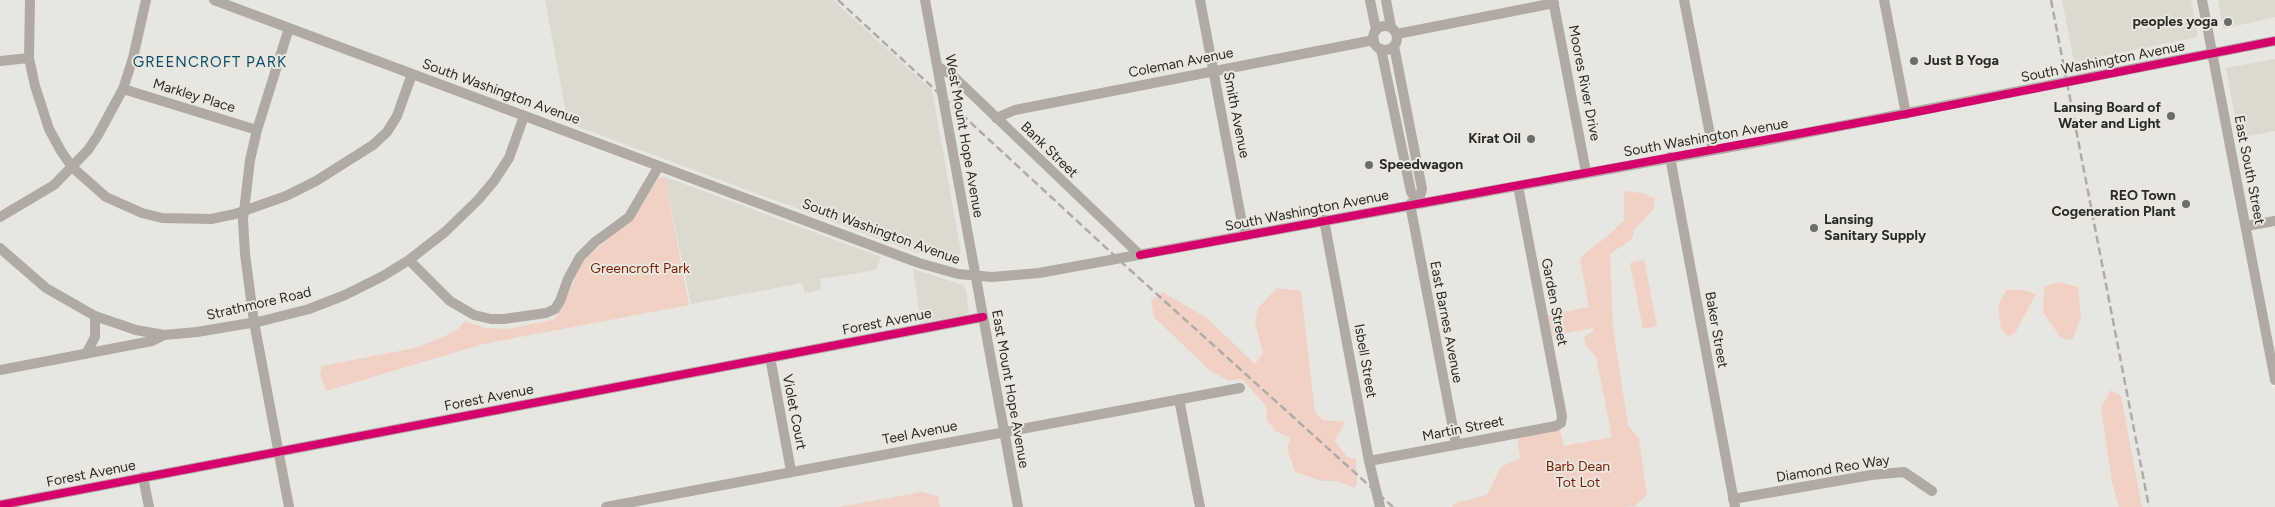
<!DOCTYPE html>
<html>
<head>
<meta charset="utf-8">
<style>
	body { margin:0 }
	canvas { display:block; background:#e7e6e1 }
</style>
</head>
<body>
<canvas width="2275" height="507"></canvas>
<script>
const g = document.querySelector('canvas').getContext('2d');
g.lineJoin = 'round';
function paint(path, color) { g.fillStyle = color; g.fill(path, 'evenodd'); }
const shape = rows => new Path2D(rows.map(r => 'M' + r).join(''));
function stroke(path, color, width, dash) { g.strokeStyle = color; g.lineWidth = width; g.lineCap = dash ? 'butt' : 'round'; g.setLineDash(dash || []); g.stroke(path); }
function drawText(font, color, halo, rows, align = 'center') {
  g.font = font + ' Figtree,sans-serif'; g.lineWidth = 4; g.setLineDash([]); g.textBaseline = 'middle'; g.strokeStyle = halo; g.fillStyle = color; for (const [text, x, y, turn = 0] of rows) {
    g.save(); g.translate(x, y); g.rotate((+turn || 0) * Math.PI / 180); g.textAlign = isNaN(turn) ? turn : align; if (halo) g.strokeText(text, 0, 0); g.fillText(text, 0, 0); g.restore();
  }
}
const built = shape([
	[545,0,833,0,932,90,961,252,956,258,949,259,914,252,568,123],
	[2062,0,2191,0,2198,37,2074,62],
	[2218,0,2275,0,2275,17,2223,29],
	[2275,59,2275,131,2239,138,2226,68],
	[665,177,881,257,876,270,820,279,821,290,805,293,802,283,691,304],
	[913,269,963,285,966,290,969,312,965,315,921,323]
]);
const green = shape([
	[662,177,665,177,689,305,483,344,326,391,320,375,322,366,415,348,445,336,458,329,465,321,485,328,507,329,553,320,561,310,583,260,634,218,658,179],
	[1624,191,1642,193,1655,198,1653,210,1634,230,1632,239,1610,254,1613,328,1628,425,1639,439,1647,495,1635,506,1625,507,1451,507,1455,503,1487,495,1501,467,1520,458,1517,438,1560,430,1564,446,1612,437,1596,357,1586,346,1584,337,1593,331,1593,328,1552,336,1548,315,1589,307,1580,260,1585,253,1608,236,1624,220],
	[1644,260,1657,326,1643,329,1630,263],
	[2058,282,2078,287,2081,318,2072,340,2061,338,2043,312,2044,287],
	[1277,288,1301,291,1315,412,1323,420,1345,422,1335,441,1347,457,1356,459,1357,485,1354,488,1338,481,1322,481,1295,472,1287,449,1290,438,1275,431,1266,418,1267,407,1242,379,1228,381,1208,369,1154,317,1151,301,1163,292,1208,319,1255,364,1263,353,1255,323,1258,308],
	[2006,290,2023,290,2036,294,2015,333,2008,337,2001,328,1998,306],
	[2111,390,2121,396,2142,507,2119,507,2112,482,2101,408],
	[921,492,938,496,940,507,839,507]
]);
const minor = shape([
	[30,0,29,58,35,86,49,129,61,151,72,167,106,197,142,213,162,218,211,219,235,214,286,196,316,181,373,145,387,132,397,116,412,74],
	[214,0,919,263,958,274,992,277,1039,273,1764,141,2275,41],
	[925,0,1018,507],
	[1200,0,1242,223,1247,234],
	[1370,0,1376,30],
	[1386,0,1391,27],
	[1553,0,1586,172],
	[1684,0,1713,150],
	[1884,0,1906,114],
	[2202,0,2275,380],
	'1373 38a12 12 0 1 1 24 0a12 12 0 1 1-24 0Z',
	[1397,34,1554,3],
	[1394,46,1422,189,1418,203],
	[1381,49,1411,192,1418,203],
	[0,61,29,58],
	[938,67,951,74,1140,255],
	[123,89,257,130],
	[996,118,1015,110,1374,40],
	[1670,157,1735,507],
	[1410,204,1456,444],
	[0,217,54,185,88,150,98,135,123,89,133,58,146,0],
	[1324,220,1369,461,1380,507],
	[2246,226,2275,221],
	[0,248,46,288,95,316,136,330,164,335,197,332,262,321,309,309,345,295,383,276,409,260,445,232,478,200,494,181,509,158,524,116],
	[409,260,450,301,474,315,491,319,504,319,546,313,555,309,560,301,568,279,580,257,595,242,629,217,659,166],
	[86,354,95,337,95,316],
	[770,357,791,471],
	[0,370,152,341,164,335],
	[1179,399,1200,507],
	[1369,461,1556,426,1561,423,1562,416,1518,186],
	[143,477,149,507],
	[1733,499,1871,475,1904,472,1932,491],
	[0,505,983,317],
	[289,507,254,322,245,254,243,220,250,160,257,130,289,28],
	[606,507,1240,388]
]);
const rail = shape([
	[838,0,1129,269,1393,507],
	[2051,0,2149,507]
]);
const cycleway = shape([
	[1140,255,1906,114,2275,41],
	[0,505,983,317]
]);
const markers = [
	[2228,22,5,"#6c6c68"],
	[1914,61,5,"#6c6c68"],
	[2171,116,5,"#6c6c68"],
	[1531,139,5,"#6c6c68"],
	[1369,165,5,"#6c6c68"],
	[2186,204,5,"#6c6c68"],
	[1814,228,5,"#6c6c68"]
];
const poiNames = [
	["peoples yoga",2218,22],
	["Just B Yoga",1924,61,"left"],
	["Lansing Board of",2161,108],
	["Water and Light",2161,124],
	["Kirat Oil",1521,139],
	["Speedwagon",1379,165,"left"],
	["REO Town",2176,196],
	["Cogeneration Plant",2176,212],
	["Lansing",1824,220,"left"],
	["Sanitary Supply",1824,236,"left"]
];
const streetNames = [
	["South Washington Avenue",2103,62,-11],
	["Coleman Avenue",1181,63,-11],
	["Moores River Drive",1584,83,79],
	["South Washington Avenue",501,92,20],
	["Markley Place",194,96,17],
	["Smith Avenue",1236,115,79],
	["West Mount Hope Avenue",964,136,80],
	["South Washington Avenue",1706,138,-10],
	["Bank Street",1049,150,44],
	["East South Street",2249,170,79],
	["South Washington Avenue",1307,211,-11],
	["South Washington Avenue",881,232,20],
	["Garden Street",1554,302,79],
	["Strathmore Road",259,304,-13],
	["Forest Avenue",887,322,-11],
	["East Barnes Avenue",1446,322,79],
	["Baker Street",1716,330,80],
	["Isbell Street",1365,361,80],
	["East Mount Hope Avenue",1010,389,80],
	["Forest Avenue",489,398,-11],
	["Violet Court",794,412,79],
	["Martin Street",1463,429,-11],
	["Teel Avenue",920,433,-11],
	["Diamond Reo Way",1833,469,-9],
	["Forest Avenue",91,474,-11]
];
const parkNames = [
	["Greencroft Park",640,269],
	["Barb Dean",1578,467],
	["Tot Lot",1578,483]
];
const neighbourhoodNames = [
	["GREENCROFT PARK",210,63]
];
paint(built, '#dcd9cf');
paint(green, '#f1d1c6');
stroke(minor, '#b1aaa3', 10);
stroke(rail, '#b0aba6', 2.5, [8, 4]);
stroke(cycleway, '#d6006c', 8);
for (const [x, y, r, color] of markers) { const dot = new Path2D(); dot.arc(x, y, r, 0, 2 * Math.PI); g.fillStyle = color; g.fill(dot); stroke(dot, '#e9e7df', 2); }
drawText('bold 14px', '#2a2a27', '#e9e7df', poiNames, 'right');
drawText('14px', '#2a2a27', '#e9e7df', streetNames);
drawText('14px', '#781d00', '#e9e7df', parkNames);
g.letterSpacing = '1px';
drawText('15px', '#0c4d6c', '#e9e7df', neighbourhoodNames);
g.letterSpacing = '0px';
</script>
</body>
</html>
